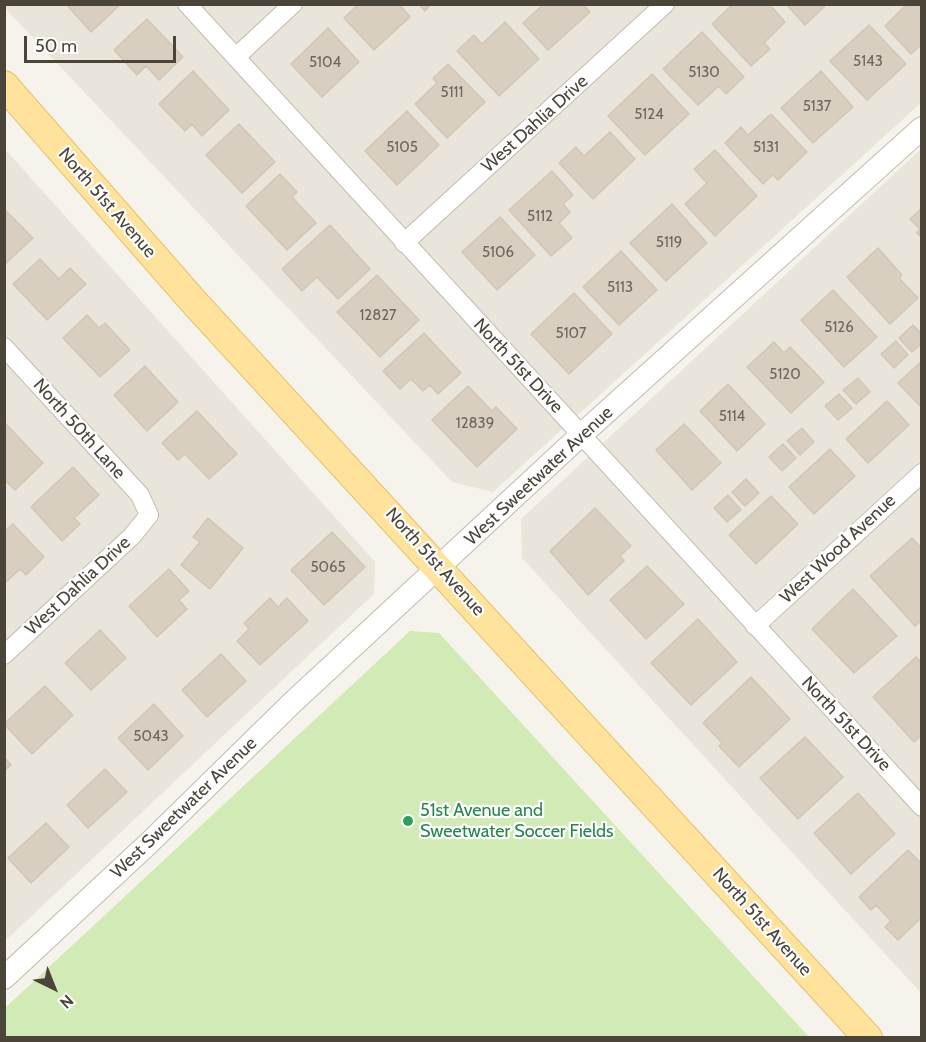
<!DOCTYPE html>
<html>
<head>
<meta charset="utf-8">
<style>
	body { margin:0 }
	#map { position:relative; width:926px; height:1042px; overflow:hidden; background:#f6f3ec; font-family:Cabin,sans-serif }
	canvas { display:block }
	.frame { position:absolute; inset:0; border:6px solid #4b4439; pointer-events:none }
	.north { position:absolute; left:24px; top:958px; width:60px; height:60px; -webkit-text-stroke:4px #fff; paint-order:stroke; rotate:137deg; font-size:16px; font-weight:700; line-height:24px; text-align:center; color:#4b4439 }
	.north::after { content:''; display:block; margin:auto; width:21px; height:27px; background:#4b4439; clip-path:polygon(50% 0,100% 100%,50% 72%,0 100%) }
	.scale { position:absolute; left:24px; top:36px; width:152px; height:27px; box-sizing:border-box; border:3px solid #4b4439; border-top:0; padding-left:8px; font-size:18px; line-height:21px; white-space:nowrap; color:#4b4439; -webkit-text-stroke:4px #fff; paint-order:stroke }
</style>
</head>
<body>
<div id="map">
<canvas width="926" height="1042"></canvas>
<div class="frame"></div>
<div class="north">N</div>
<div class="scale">50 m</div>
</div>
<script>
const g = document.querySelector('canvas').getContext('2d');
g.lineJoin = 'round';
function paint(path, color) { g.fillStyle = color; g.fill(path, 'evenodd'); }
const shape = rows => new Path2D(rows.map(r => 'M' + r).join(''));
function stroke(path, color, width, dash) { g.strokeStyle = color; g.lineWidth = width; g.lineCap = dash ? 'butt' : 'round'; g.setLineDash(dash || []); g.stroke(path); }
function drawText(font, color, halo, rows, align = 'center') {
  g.font = font + ' Cabin,sans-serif'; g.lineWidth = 4.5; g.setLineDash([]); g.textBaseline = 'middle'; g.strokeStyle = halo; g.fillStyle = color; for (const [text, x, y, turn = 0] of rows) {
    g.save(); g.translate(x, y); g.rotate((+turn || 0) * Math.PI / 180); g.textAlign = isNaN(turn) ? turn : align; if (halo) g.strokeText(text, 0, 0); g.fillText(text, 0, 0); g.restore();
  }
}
const residential = shape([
	[5,4,921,5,921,103,493,492,452,482,5,8],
	[4,148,375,562,374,594,5,941],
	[921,149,921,993,522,558,521,519]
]);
const green = shape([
	[410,631,439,633,809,1037,5,1037,5,1008]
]);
const building = shape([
	[66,4,121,4,91,32,66,4],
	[359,4,399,4,410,17,374,50,344,18,359,4],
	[419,4,431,4,425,11,419,4],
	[544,4,583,4,590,12,548,50,523,23,544,4],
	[733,4,769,4,785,22,764,43,770,49,751,66,712,24,733,4],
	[786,4,824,4,825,6,805,25,786,4],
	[907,4,922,4,922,44,911,54,885,26,907,4],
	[147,19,183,57,159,80,146,66,137,75,114,50,147,19],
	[505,22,539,59,499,96,457,51,474,35,482,44,505,22],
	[869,25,906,64,867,100,830,61,869,25],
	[328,28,359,62,322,97,291,64,328,28],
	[702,32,744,77,726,94,719,86,698,105,663,69,702,32],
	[448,64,485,102,447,138,415,104,437,83,433,78,448,64],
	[193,71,229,110,202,136,192,124,185,131,159,104,193,71],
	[821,71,853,107,813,143,781,108,821,71],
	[652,74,689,114,645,155,608,116,652,74],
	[407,111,439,145,397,185,365,151,407,111],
	[771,114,807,152,778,180,773,175,763,184,725,143,741,127,748,135,771,114],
	[239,124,275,162,242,193,206,155,239,124],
	[610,132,635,159,593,199,559,163,576,147,584,156,610,132],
	[715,150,757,196,715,236,685,204,707,183,694,169,715,150],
	[552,171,573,195,563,204,570,212,559,223,572,238,551,256,509,210,552,171],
	[280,174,297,192,292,197,316,223,287,250,246,206,280,174],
	[672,204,707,243,666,281,630,243,672,204],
	[922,208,922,238,917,233,920,229,910,219,922,208],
	[4,209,33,238,4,265,4,209],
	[500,217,535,255,497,290,462,252,500,217],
	[330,225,370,269,338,299,317,277,302,291,282,269,330,225],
	[878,248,902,275,899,278,918,298,890,324,847,277,878,248],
	[621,251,657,290,619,325,583,287,621,251],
	[40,259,59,279,70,268,86,284,47,320,13,284,40,259],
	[377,275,419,320,380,357,337,312,377,275],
	[833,290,877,337,844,367,801,320,833,290],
	[574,293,612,334,569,374,531,334,574,293],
	[87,315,99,328,105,323,130,350,100,377,63,338,87,315],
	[913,325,922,334,922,343,912,352,899,338,913,325],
	[424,333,461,373,438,394,430,385,423,391,411,379,400,389,383,371,424,333],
	[896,341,908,355,894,368,881,354,896,341],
	[774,342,784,353,790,347,824,382,791,413,747,367,774,342],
	[922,361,922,408,898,383,922,361],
	[145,366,178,402,147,431,114,395,145,366],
	[858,378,870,392,856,404,843,390,858,378],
	[728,384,765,424,737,451,700,411,728,384],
	[468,386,492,411,496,407,517,429,477,467,432,420,468,386],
	[839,394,852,408,838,420,825,406,839,394],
	[887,401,909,425,868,463,846,439,887,401],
	[197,411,237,454,209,479,185,454,178,460,162,443,197,411],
	[4,422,43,463,15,490,4,479,4,422],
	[684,424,721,463,692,490,656,450,684,424],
	[802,428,814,442,800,455,787,441,802,428],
	[783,444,796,458,782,471,769,457,783,444],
	[830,449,855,476,814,514,789,487,830,449],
	[73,467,99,495,74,518,80,524,62,541,31,507,73,467],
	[746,479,759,493,745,506,732,492,746,479],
	[728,495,741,510,727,522,714,508,728,495],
	[771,496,798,524,756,564,729,535,771,496],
	[595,508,631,546,620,556,624,561,588,595,550,551,595,508],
	[208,518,243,548,210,589,181,565,200,542,193,537,208,518],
	[13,524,44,557,26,575,20,569,4,584,4,532,13,524],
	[332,532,365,567,324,605,291,570,332,532],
	[912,538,922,549,922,620,915,626,870,576,912,538],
	[647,566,684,604,646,639,610,600,647,566],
	[169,569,189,591,179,600,187,609,157,637,129,606,169,569],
	[853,589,897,636,854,673,812,629,853,589],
	[270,598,278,607,287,598,308,621,260,665,237,641,249,629,244,623,270,598],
	[698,619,737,662,691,705,651,663,698,619],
	[100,630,126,658,91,690,65,663,100,630],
	[221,654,246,681,207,717,182,690,221,654],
	[916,657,922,664,922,735,914,742,873,697,916,657],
	[751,677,790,719,739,767,719,746,722,743,703,723,751,677],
	[45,686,73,715,32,754,4,724,45,686],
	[154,704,183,736,148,770,118,738,154,704],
	[805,737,843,777,798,819,760,778,805,737],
	[4,757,11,765,4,771,4,757],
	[105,769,127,792,88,828,67,805,105,769],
	[858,793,895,834,851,874,814,833,858,793],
	[46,823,69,847,31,883,8,858,46,823],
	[908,850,922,864,922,917,898,940,885,927,891,921,876,905,871,910,859,897,908,850]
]);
const minor = shape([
	[187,4,922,807],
	[236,57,293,4],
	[404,243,665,4],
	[4,347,140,495,149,515,132,536,4,655],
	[755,626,922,473]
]);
const tertiary = shape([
	[4,978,148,844,293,702,581,435,922,128]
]);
const primary = shape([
	[4,85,193,301,868,1038]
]);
const markers = [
	[408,821,6,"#2e9e5b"]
];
const numberNames = [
	["5143",868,62],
	["5104",325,63],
	["5130",704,73],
	["5111",452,93],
	["5137",817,107],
	["5124",649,115],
	["5105",402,148],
	["5131",766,148],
	["5112",540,217],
	["5119",669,243],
	["5106",498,253],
	["5113",620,288],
	["12827",378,316],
	["5126",839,328],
	["5107",571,334],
	["5120",785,375],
	["5114",732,417],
	["12839",475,424],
	["5065",328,568],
	["5043",151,737]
];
const streetNames = [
	["West Dahlia Drive",535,124,-42],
	["North 51st Avenue",107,203,49],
	["North 51st Drive",518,366,47],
	["North 50th Lane",79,429,48],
	["West Sweetwater Avenue",539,476,-43],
	["West Wood Avenue",838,549,-43],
	["North 51st Avenue",435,562,48],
	["West Dahlia Drive",78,586,-43],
	["North 51st Drive",846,724,47],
	["West Sweetwater Avenue",184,808,-44],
	["North 51st Avenue",762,922,48]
];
const leisureNames = [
	["51st Avenue and",420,811],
	["Sweetwater Soccer Fields",420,832]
];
paint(residential, '#eae5da');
paint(green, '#d2eab5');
paint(building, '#d8cfc1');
stroke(building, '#d3c7b4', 1.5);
stroke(minor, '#c2bbae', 20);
stroke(tertiary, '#c2bbae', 24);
stroke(primary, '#e6c16a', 30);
stroke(minor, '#fff', 18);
stroke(tertiary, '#fff', 22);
stroke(primary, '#ffe39c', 28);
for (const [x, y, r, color] of markers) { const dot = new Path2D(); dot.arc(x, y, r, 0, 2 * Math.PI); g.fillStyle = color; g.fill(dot); stroke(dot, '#fff', 2); }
drawText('15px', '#6e675b', null, numberNames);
drawText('18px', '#4b4439', '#fff', streetNames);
drawText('18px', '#27864d', '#fff', leisureNames, 'left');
</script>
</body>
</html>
